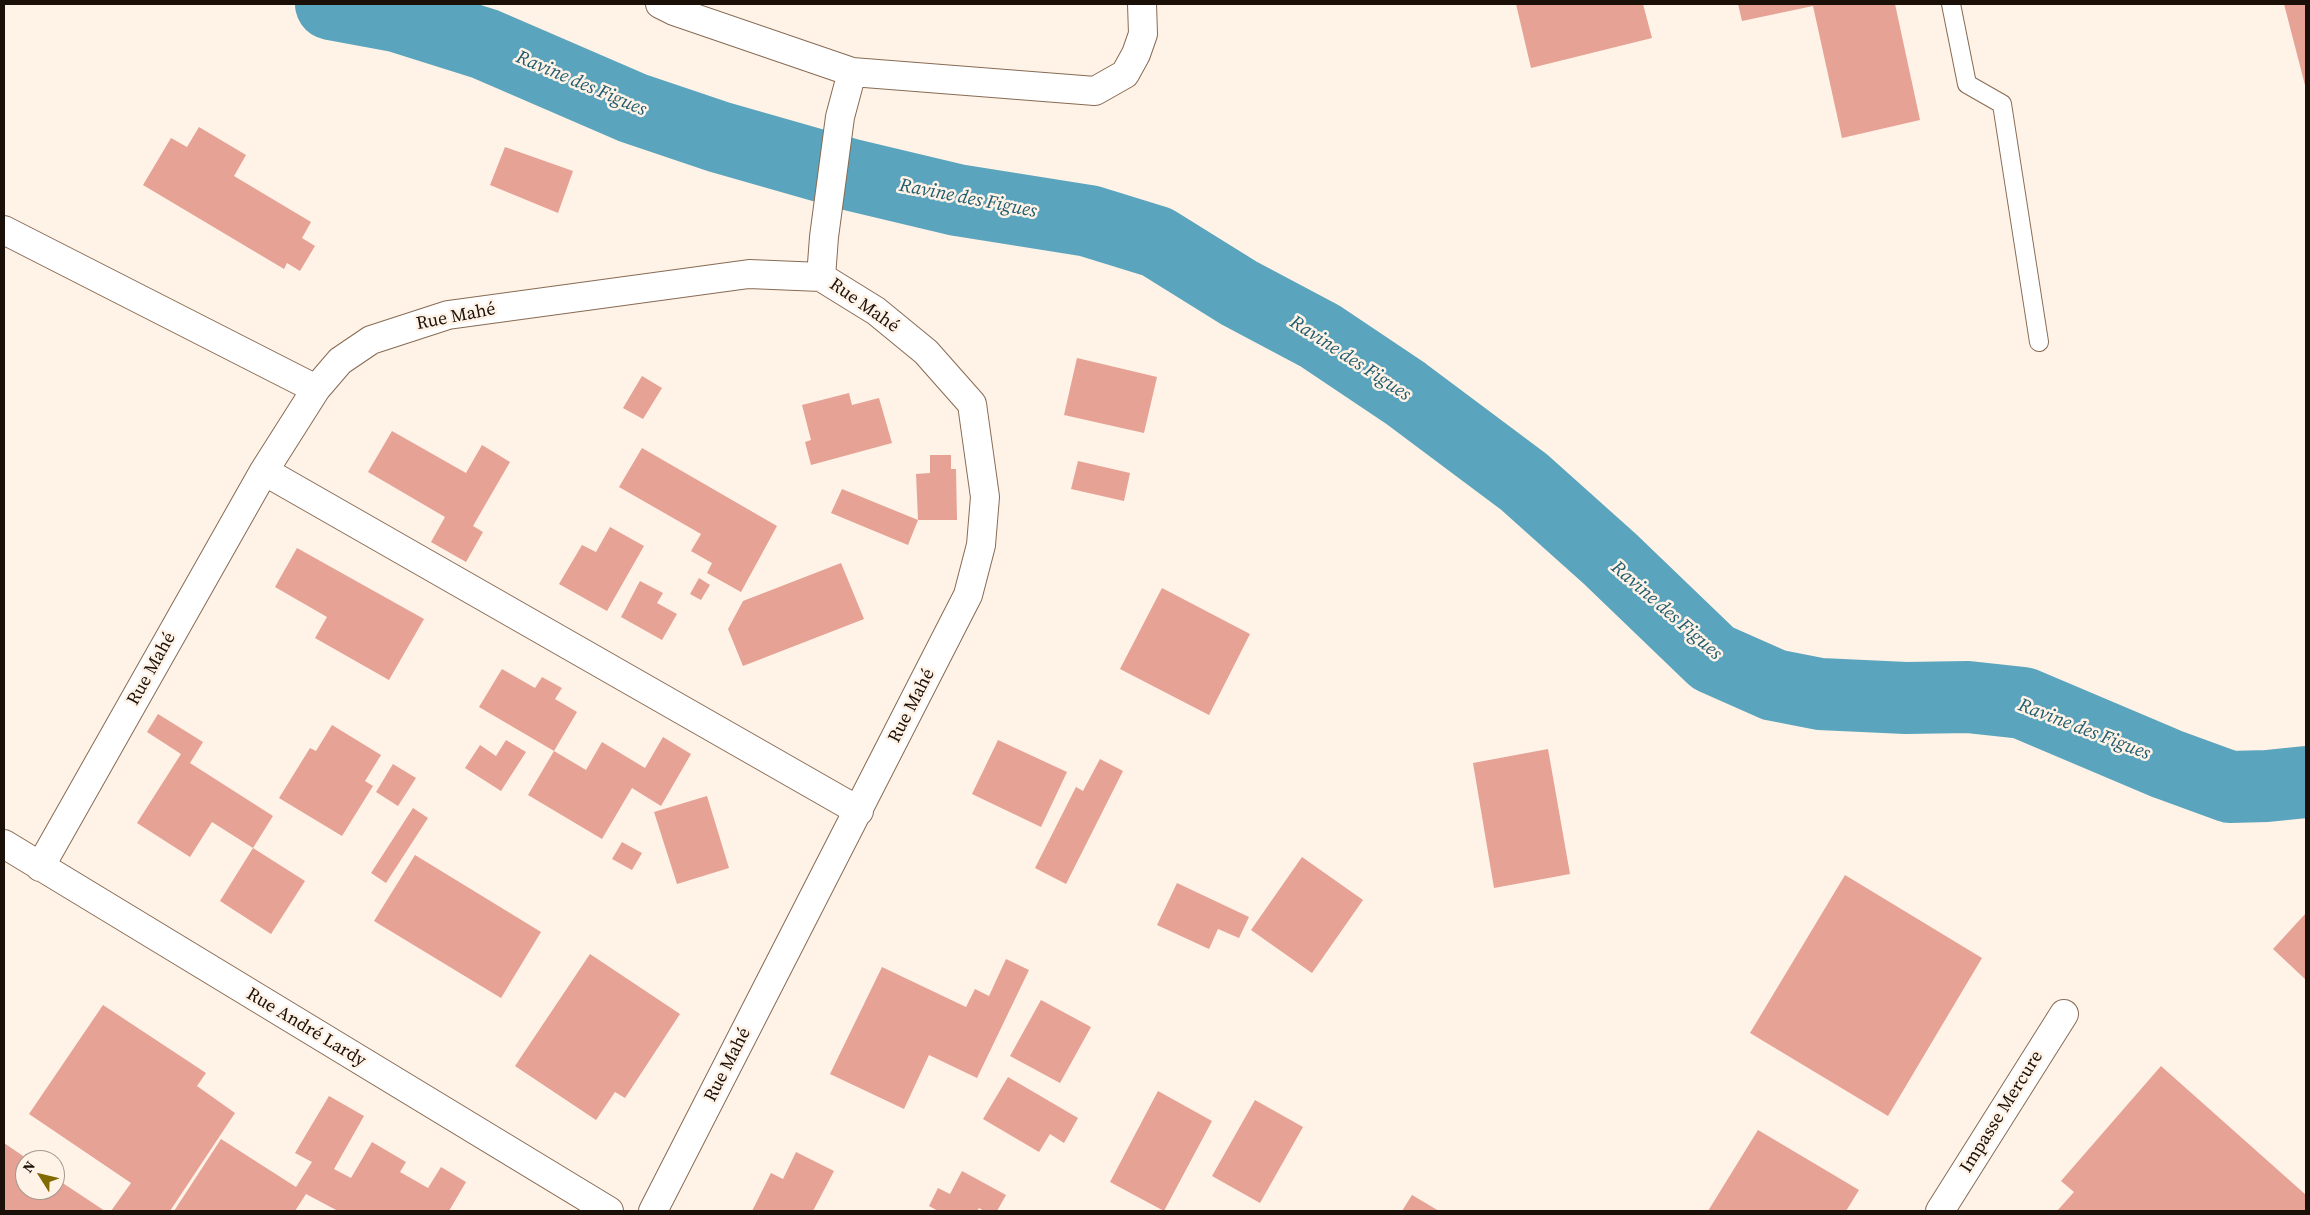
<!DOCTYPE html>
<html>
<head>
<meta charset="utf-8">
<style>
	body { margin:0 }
	#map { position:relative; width:2310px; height:1215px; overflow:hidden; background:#fff2e7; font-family:"Source Serif 4",serif }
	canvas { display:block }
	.frame { position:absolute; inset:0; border:5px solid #1b1007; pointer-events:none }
	.north { position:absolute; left:15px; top:1150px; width:50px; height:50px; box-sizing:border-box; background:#fff2e7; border:1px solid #a4988d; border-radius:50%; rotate:306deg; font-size:14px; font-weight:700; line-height:20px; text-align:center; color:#1b1007 }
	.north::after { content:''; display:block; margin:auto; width:18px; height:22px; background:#826a02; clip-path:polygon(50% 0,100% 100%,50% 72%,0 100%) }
</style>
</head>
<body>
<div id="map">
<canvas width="2310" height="1215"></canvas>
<div class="frame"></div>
<div class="north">N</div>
</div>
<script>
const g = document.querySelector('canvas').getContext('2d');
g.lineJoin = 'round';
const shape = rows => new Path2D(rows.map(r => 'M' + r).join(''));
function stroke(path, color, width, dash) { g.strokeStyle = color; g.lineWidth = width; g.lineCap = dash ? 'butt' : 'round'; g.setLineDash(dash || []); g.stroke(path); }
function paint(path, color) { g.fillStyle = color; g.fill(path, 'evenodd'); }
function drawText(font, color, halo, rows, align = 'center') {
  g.font = font + ' "Source Serif 4",serif'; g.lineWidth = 5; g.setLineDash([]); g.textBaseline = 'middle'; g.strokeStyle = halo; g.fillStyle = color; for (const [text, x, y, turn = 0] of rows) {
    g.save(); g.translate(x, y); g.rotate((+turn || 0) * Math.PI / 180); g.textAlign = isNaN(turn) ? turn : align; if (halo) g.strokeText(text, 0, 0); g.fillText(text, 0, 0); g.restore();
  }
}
const river = shape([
	[331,4,396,16,485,44,633,108,719,137,852,175,957,200,1089,221,1157,242,1239,293,1320,336,1405,393,1524,482,1610,559,1713,658,1774,685,1820,694,1906,698,1968,697,2023,703,2167,764,2230,787,2267,786,2306,782]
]);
const building = shape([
	[1516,4,1643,4,1652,38,1531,68],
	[1738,4,1895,4,1920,120,1842,138,1813,6,1742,21],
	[2284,4,2306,4,2306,89],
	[199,127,246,155,234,176,311,222,302,238,315,246,300,271,287,263,284,269,143,185,171,138,187,147],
	[505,147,573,171,558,213,490,185],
	[1077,358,1157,377,1144,433,1064,415],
	[642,376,662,388,643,419,623,408],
	[849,393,852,405,879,398,892,443,811,465,805,442,811,440,802,405],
	[392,431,466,473,482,445,510,462,473,526,483,532,466,562,431,542,445,517,368,472],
	[642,448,777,526,741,592,707,573,712,563,691,551,701,534,619,487],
	[930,455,951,455,951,469,956,469,957,520,918,520,916,474,930,473],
	[1078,461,1130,473,1124,501,1071,489],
	[842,489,918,520,908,545,831,513],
	[610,527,644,546,607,611,559,584,582,545,596,552],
	[297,548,424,619,389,680,315,638,327,617,275,587],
	[841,563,864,619,743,666,728,629,743,601],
	[699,578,710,585,701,600,690,594],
	[640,581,663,593,657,603,677,614,662,640,621,617],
	[1162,588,1250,634,1209,715,1120,669],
	[502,669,535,688,542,677,562,688,555,699,577,712,554,751,479,707],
	[158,714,203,742,190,763,273,816,253,848,212,822,190,857,137,823,181,754,147,732],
	[332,725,381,755,365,781,373,786,342,836,279,798,310,748,316,751],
	[663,737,691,754,661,806,632,788,602,839,528,795,554,751,586,770,602,742,645,768],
	[506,740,526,752,501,791,465,768,480,745,496,756],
	[998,740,1067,772,1041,827,972,794],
	[1548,749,1570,874,1494,888,1473,763],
	[1100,759,1123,771,1066,884,1035,868,1076,787,1083,791],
	[393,764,416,778,398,806,376,792],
	[707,796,729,868,677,884,654,812],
	[413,808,428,818,386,883,371,873],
	[622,842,642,853,632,870,612,859],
	[253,848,305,881,271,934,220,901],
	[415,855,541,932,501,998,374,921],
	[1302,857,1363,900,1312,973,1251,930],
	[1845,875,1982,958,1888,1116,1750,1033],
	[1177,883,1249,917,1239,938,1218,929,1209,949,1157,925],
	[2306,913,2306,980,2273,949],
	[590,954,680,1014,625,1098,615,1092,596,1120,515,1066],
	[1006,959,1029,970,977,1078,929,1055,904,1109,830,1074,882,967,966,1007,975,989,989,996],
	[1041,1000,1091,1027,1060,1083,1010,1056],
	[103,1005,206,1073,197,1086,235,1113,170,1211,111,1211,131,1183,29,1114],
	[2161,1066,2306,1195,2306,1211,2057,1211,2074,1192,2061,1181],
	[1008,1077,1078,1118,1064,1143,1050,1134,1039,1152,983,1119],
	[1158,1091,1212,1121,1164,1211,1110,1182],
	[329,1096,364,1116,334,1169,351,1178,372,1142,406,1162,400,1172,428,1188,441,1167,466,1182,449,1211,338,1211,306,1194,295,1211,174,1211,221,1139,296,1187,312,1162,295,1153],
	[1255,1100,1303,1127,1260,1203,1212,1176],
	[1758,1130,1859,1190,1846,1211,1708,1211],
	[4,1143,29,1160,25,1160,25,1190,55,1190,55,1178,105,1211,4,1211],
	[796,1152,834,1171,813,1211,752,1211,771,1173,783,1179],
	[962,1171,1006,1195,997,1211,984,1211,979,1208,977,1211,938,1211,929,1206,938,1188,950,1194],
	[1412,1195,1439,1211,1402,1211]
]);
const lane = shape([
	[1951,4,1967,84,2002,104,2039,342]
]);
const street = shape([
	[660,4,674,11,852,72,840,117,824,237,821,277],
	[852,72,1095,91,1125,74,1136,54,1143,34,1142,4],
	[4,230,316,389],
	[264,471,859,811],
	[4,844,609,1211],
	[40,867,264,471,316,389,340,361,371,340,448,315,749,274,821,277,876,311,926,352,972,404,985,497,981,545,968,595,653,1211],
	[1940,1211,2064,1014]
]);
const streetNames = [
	["Rue Mahé",864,306,35],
	["Rue Mahé",456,317,-11],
	["Rue Mahé",152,669,-61],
	["Rue Mahé",912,706,-63],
	["Rue André Lardy",306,1028,31],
	["Rue Mahé",728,1065,-63],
	["Impasse Mercure",2002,1112,-58]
];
const waterNames = [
	["Ravine des Figues",581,84,23],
	["Ravine des Figues",968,199,11],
	["Ravine des Figues",1350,359,33],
	["Ravine des Figues",1666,611,41],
	["Ravine des Figues",2084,730,21]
];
stroke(river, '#5aa5bd', 72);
paint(building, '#e5a295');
stroke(lane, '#876b54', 20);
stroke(street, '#876b54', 30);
stroke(lane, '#fff', 18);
stroke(street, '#fff', 28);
drawText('18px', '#1b1007', '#fff2e7', streetNames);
drawText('italic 19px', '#1f5c6e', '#fff2e7', waterNames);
</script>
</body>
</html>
